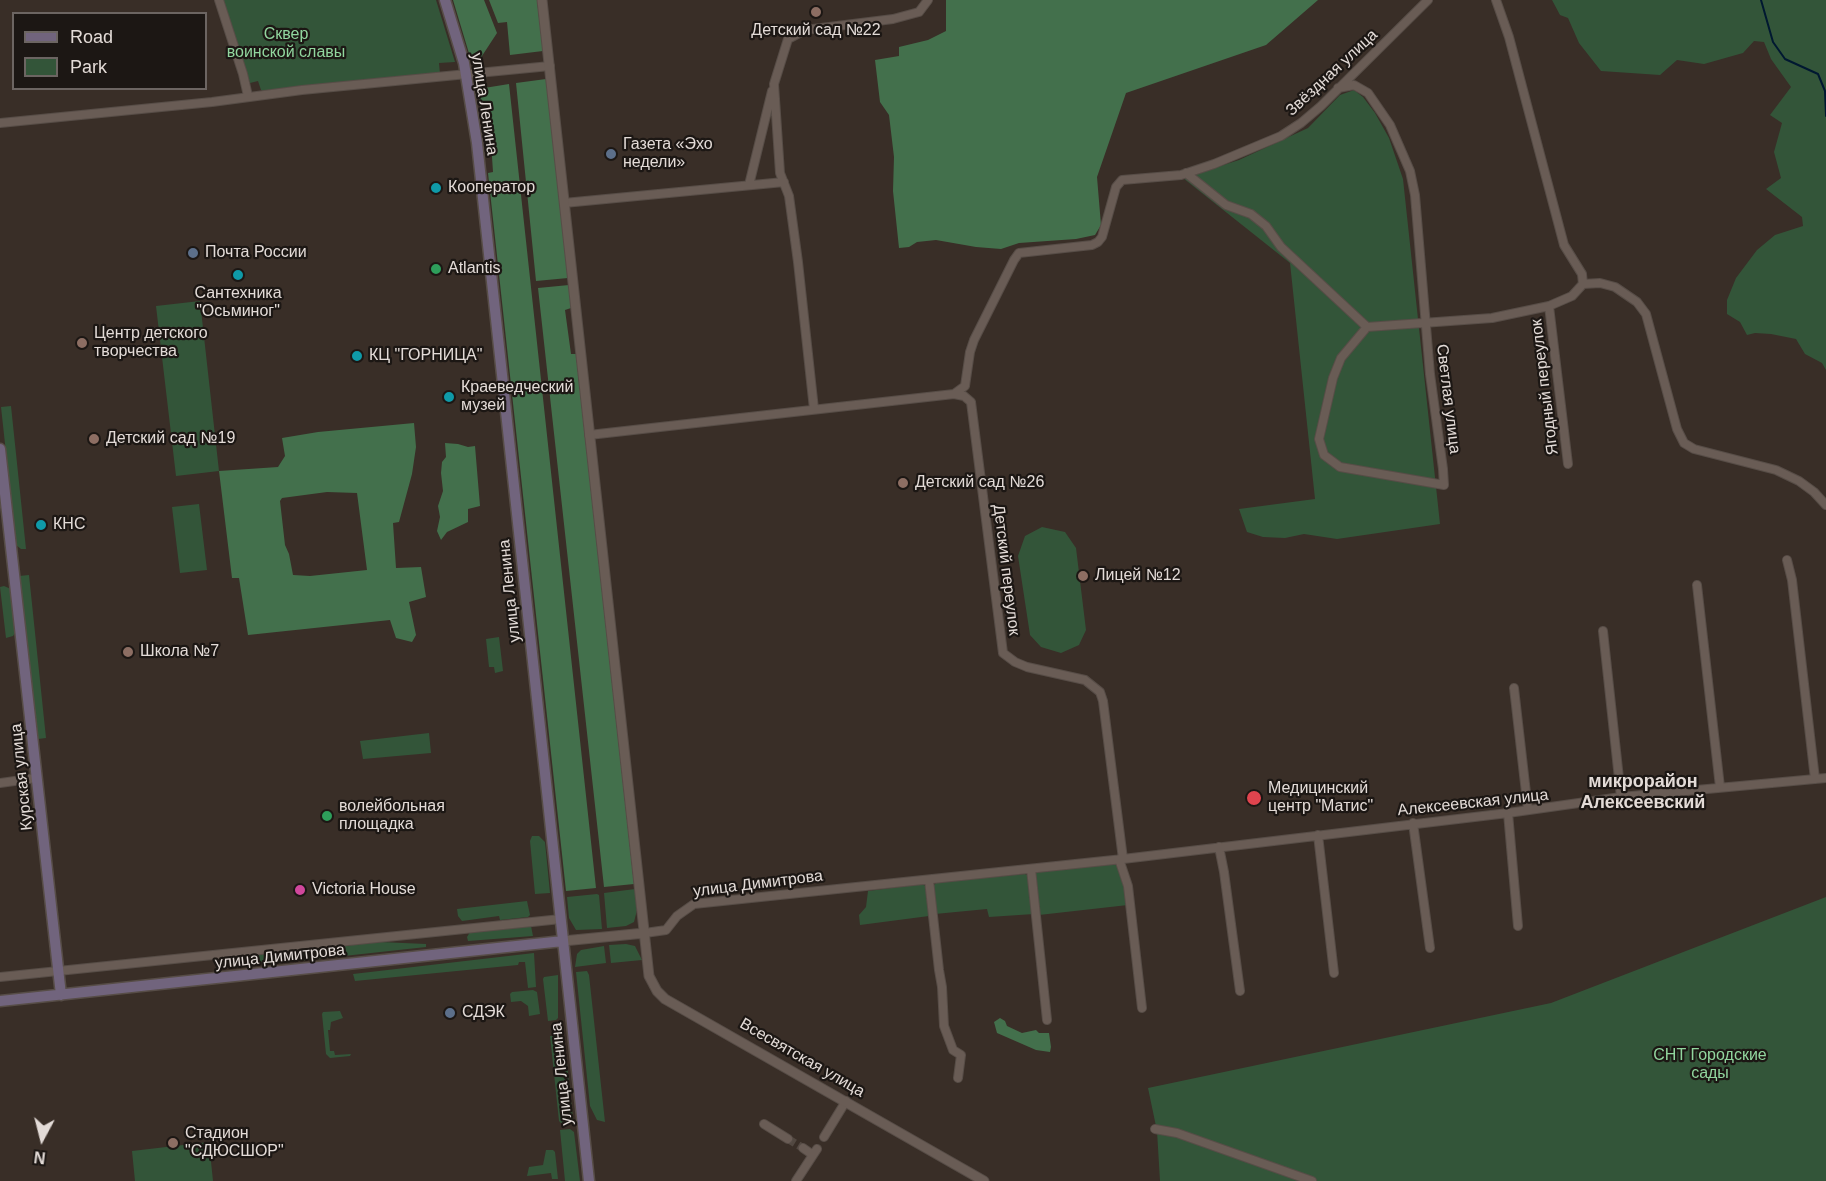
<!DOCTYPE html>
<html>
<head>
<meta charset="utf-8">
<style>
	body { margin:0 }
	#map { position:relative; width:1826px; height:1181px; overflow:hidden; background:#392e27; font-family:Helvetica,sans-serif }
	canvas { display:block }
	.legend { position:absolute; left:12px; top:12px; width:195px; height:78px; box-sizing:border-box; background:#1c1714; border:2px solid #6c6562; margin:0; padding:8px 10px; list-style:none; font-size:18px; color:#e3dbd7 }
	.legend li { display:flex; align-items:center; gap:12px; height:30px }
	.legend b { width:30px; border:2px solid #6c6562 }
	.north { position:absolute; left:12px; top:1109px; width:60px; height:60px; -webkit-text-stroke:4px #1c1714; paint-order:stroke; rotate:187deg; font-size:16px; font-weight:700; line-height:24px; text-align:center; color:#e3dbd7 }
	.north::after { content:''; display:block; margin:auto; width:21px; height:27px; background:#e3dbd7; clip-path:polygon(50% 0,100% 100%,50% 72%,0 100%) }
</style>
</head>
<body>
<div id="map">
<canvas width="1826" height="1181"></canvas>
<ul class="legend">
<li><b style="height:8px;background:#71647d"></b>Road</li>
<li><b style="height:16px;background:#335539"></b>Park</li>
</ul>
<div class="north">N</div>
</div>
<script>
const g = document.querySelector('canvas').getContext('2d');
g.lineJoin = 'round';
function paint(path, color) { g.fillStyle = color; g.fill(path, 'evenodd'); }
const shape = rows => new Path2D(rows.map(r => 'M' + r).join(''));
function stroke(path, color, width, dash) { g.strokeStyle = color; g.lineWidth = width; g.lineCap = dash ? 'butt' : 'round'; g.setLineDash(dash || []); g.stroke(path); }
function drawText(font, color, halo, rows, align = 'center') {
  g.font = font + ' Helvetica,sans-serif'; g.lineWidth = 4.5; g.setLineDash([]); g.textBaseline = 'middle'; g.strokeStyle = halo; g.fillStyle = color; for (const [text, x, y, turn = 0] of rows) {
    g.save(); g.translate(x, y); g.rotate((+turn || 0) * Math.PI / 180); g.textAlign = isNaN(turn) ? turn : align; if (halo) g.strokeText(text, 0, 0); g.fillText(text, 0, 0); g.restore();
  }
}
const green = shape([
	[223,0,436,0,455,62,439,63,440,74,265,92,261,90,258,81,250,83],
	[1552,0,1826,0,1826,370,1822,363,1805,354,1796,339,1771,334,1755,333,1747,335,1740,322,1727,314,1727,300,1736,278,1757,250,1775,235,1803,226,1802,217,1766,189,1781,178,1774,152,1782,123,1770,115,1791,87,1771,59,1764,42,1754,41,1743,53,1704,64,1677,60,1660,75,1601,71,1579,43,1568,18,1560,15],
	[1354,90,1363,97,1375,113,1389,138,1403,179,1440,524,1337,539,1304,534,1285,538,1263,537,1247,532,1239,509,1315,499,1290,263,1183,178,1239,160,1308,128,1340,95],
	[200,301,219,471,176,476,156,306],
	[11,406,26,549,21,549,16,545,1,407],
	[199,504,207,570,180,573,172,507],
	[1042,527,1065,532,1076,548,1086,630,1079,645,1061,653,1041,647,1030,635,1018,556,1025,536],
	[29,575,46,738,38,739,19,576],
	[4,586,11,589,15,633,13,636,6,638,0,587],
	[499,637,503,671,495,673,494,667,489,667,486,639],
	[429,733,431,753,363,759,360,741],
	[532,836,539,836,545,842,550,893,535,894,530,841],
	[1115,863,1118,865,1122,871,1128,905,1039,915,1033,873],
	[1025,874,1029,876,1034,914,989,917,987,909,935,914,932,887,937,882],
	[922,884,927,887,929,916,860,925,859,915,866,907,868,891],
	[635,889,637,910,634,922,626,926,607,928,604,893],
	[597,894,599,895,602,929,576,930,569,918,567,897],
	[1826,897,1826,1181,1160,1181,1157,1131,1148,1088,1551,1003],
	[527,901,530,915,528,917,500,920,499,916,462,921,458,916,457,909],
	[531,926,533,936,468,941,467,937,470,932],
	[380,942,426,944,426,947,280,963,248,962,248,960,256,955],
	[626,944,635,946,642,960,611,963,609,945],
	[604,946,606,963,575,967,577,954,581,950],
	[534,953,536,987,528,988,525,962,519,962,518,965,355,981,353,974],
	[587,971,589,975,605,1122,597,1120,590,1106,576,972],
	[558,975,558,1018,556,1020,548,1021,543,979,544,977],
	[533,990,537,992,540,1014,529,1016,528,1006,521,1001,511,1002,510,994,512,992],
	[340,1011,343,1018,331,1022,330,1030,328,1030,330,1051,334,1051,335,1055,351,1054,350,1056,330,1058,326,1054,322,1014,323,1012],
	[550,1036,557,1036,567,1064,573,1119,568,1123,561,1123,559,1121],
	[570,1129,574,1132,580,1181,565,1181,560,1130],
	[209,1142,213,1181,135,1181,132,1151],
	[546,1150,553,1150,555,1152,558,1179,552,1179,551,1173,527,1176,529,1167,543,1165]
]);
const forest = shape([
	[453,0,484,0,497,33,480,59,471,60],
	[489,0,537,0,543,51,510,55,507,22,498,23],
	[946,0,1318,0,1266,45,1126,93,1097,177,1101,225,1095,235,1076,239,1019,243,1001,249,976,247,936,240,917,242,909,247,899,248,893,191,894,157,889,115,880,102,875,60,899,56,899,47,928,40,946,31],
	[546,79,556,162,568,278,536,281,516,83],
	[509,84,596,888,566,891,488,173,493,172,491,142,490,132,483,133,478,89],
	[569,285,571,308,565,310,571,354,576,354,634,884,604,887,538,288],
	[414,423,416,447,412,474,399,522,393,523,396,568,421,567,426,597,409,602,416,635,412,642,396,638,390,620,248,635,239,578,232,578,219,471,278,467,285,456,282,438,318,432],
	[327,492,357,493,367,570,310,576,293,575,289,554,285,545,280,501,282,498],
	[445,443,458,444,468,447,475,446,480,506,468,509,468,522,447,532,441,540,437,531,440,517,438,506,443,491,441,473,442,462,446,457],
	[1000,1018,1005,1021,1007,1026,1022,1033,1036,1030,1039,1033,1049,1033,1051,1047,1050,1052,1036,1050,997,1033,994,1022]
]);
const stream = shape([
	[1761,0,1773,42,1785,59,1818,74,1825,91,1826,116]
]);
const minorTunnel = shape([
	[788,1139,803,1148]
]);
const minor = shape([
	[219,0,243,74,248,96],
	[1496,0,1509,37,1564,245,1582,274,1583,284],
	[1338,88,1354,85,1368,93,1390,125,1410,171,1415,195,1430,374,1443,469,1444,485,1340,467,1324,455,1319,439,1333,378,1341,358,1367,327],
	[0,123,212,102,302,90,550,66],
	[1186,173,1226,205,1251,214,1266,226,1281,247,1367,327,1492,318,1549,306,1572,296,1583,284,1600,283,1615,287,1637,302,1646,314,1677,429,1684,443,1694,449,1776,470,1799,481,1814,492,1826,505],
	[749,185,772,91],
	[564,203,784,182],
	[1549,306,1568,464],
	[954,394,965,386,970,352,974,340,1014,260,1019,253,1092,245,1098,242,1102,237,1116,187,1122,180,1181,175,1214,164,1281,136,1301,123,1321,106,1428,0],
	[814,409,798,262,789,196,780,173,774,84,788,39,805,30,893,19,919,12,928,0],
	[589,435,954,394,964,396,971,402,1003,653,1015,662,1027,667,1085,680,1100,692,1103,701,1123,859,694,904,677,916,666,930,645,933],
	[1787,560,1792,580,1815,779],
	[1697,585,1720,787],
	[1603,631,1621,797],
	[1514,688,1528,810],
	[0,783,36,778],
	[1508,813,1518,926],
	[1413,823,1430,948],
	[1318,835,1334,973],
	[1219,847,1224,872,1240,991],
	[1119,859,1128,886,1142,1008],
	[1123,859,1508,813,1621,797,1826,778],
	[1031,869,1047,1020],
	[929,880,939,970,942,987,944,1026,953,1050,961,1055,958,1078],
	[0,977,561,919],
	[764,1124,788,1139],
	[1155,1129,1177,1133,1312,1181],
	[824,1137,846,1101],
	[803,1148,813,1155,817,1149],
	[796,1181,813,1155]
]);
const tertiary = shape([
	[542,0,649,976,657,991,665,999,984,1181],
	[563,941,645,933]
]);
const secondary = shape([
	[445,0,464,63,477,143,589,1181],
	[0,449,61,995],
	[0,1001,563,941]
]);
const markers = [
	[816,12,6,"#8d6e63"],
	[611,154,6,"#5c6f8a"],
	[436,188,6,"#0f9aa8"],
	[193,253,6,"#5c6f8a"],
	[436,269,6,"#2e9e5b"],
	[238,275,6,"#0f9aa8"],
	[82,343,6,"#8d6e63"],
	[357,356,6,"#0f9aa8"],
	[449,397,6,"#0f9aa8"],
	[94,439,6,"#8d6e63"],
	[903,483,6,"#8d6e63"],
	[41,525,6,"#0f9aa8"],
	[1083,576,6,"#8d6e63"],
	[128,652,6,"#8d6e63"],
	[1254,798,8,"#e0444e"],
	[327,816,6,"#2e9e5b"],
	[300,890,6,"#d1479c"],
	[450,1013,6,"#5c6f8a"],
	[173,1143,6,"#8d6e63"]
];
const poiNames = [
	["Детский сад №22",816,31,"center"],
	["Газета «Эхо",623,145],
	["недели»",623,163],
	["Кооператор",448,188],
	["Почта России",205,253],
	["Atlantis",448,269],
	["Сантехника",238,294,"center"],
	["\"Осьминог\"",238,312,"center"],
	["Центр детского",94,334],
	["творчества",94,352],
	["КЦ \"ГОРНИЦА\"",369,356],
	["Краеведческий",461,388],
	["музей",461,406],
	["Детский сад №19",106,439],
	["Детский сад №26",915,483],
	["КНС",53,525],
	["Лицей №12",1095,576],
	["Школа №7",140,652],
	["Медицинский",1268,789],
	["центр \"Матис\"",1268,807],
	["волейбольная",339,807],
	["площадка",339,825],
	["Victoria House",312,890],
	["СДЭК",462,1013],
	["Стадион",185,1134],
	["\"СДЮСШОР\"",185,1152]
];
const parkNames = [
	["Сквер",286,35],
	["воинской славы",286,53],
	["СНТ Городские",1710,1056],
	["сады",1710,1074]
];
const streetNames = [
	["Звёздная улица",1332,73,-43],
	["улица Ленина",484,104,81],
	["Ягодный переулок",1545,387,-97],
	["Светлая улица",1448,399,83],
	["Детский переулок",1006,570,83],
	["улица Ленина",510,591,-96],
	["Курская улица",22,777,-96],
	["Алексеевская улица",1473,803,-6],
	["улица Димитрова",758,884,-7],
	["улица Димитрова",280,957,-6],
	["Всесвятская улица",802,1058,30],
	["улица Ленина",562,1074,-96]
];
const neighbourhoodNames = [
	["микрорайон",1643,782],
	["Алексеевский",1643,803]
];
paint(green, '#335539');
paint(forest, '#43704c');
stroke(stream, '#001831', 2);
stroke(minorTunnel, '#524841', 8, [8, 4]);
stroke(minor, '#574d47', 10);
stroke(tertiary, '#574d47', 11);
stroke(secondary, '#574d47', 13);
stroke(minor, '#695c55', 8);
stroke(tertiary, '#695c55', 9);
stroke(secondary, '#71647d', 10);
for (const [x, y, r, color] of markers) { const dot = new Path2D(); dot.arc(x, y, r, 0, 2 * Math.PI); g.fillStyle = color; g.fill(dot); stroke(dot, '#1c1714', 2); }
drawText('16px', '#e3dbd7', '#1c1714', poiNames, 'left');
drawText('16px', '#91d69e', '#1c1714', parkNames);
drawText('16px', '#e3dbd7', '#1c1714', streetNames);
drawText('bold 18px', '#e3dbd7', '#1c1714', neighbourhoodNames);
</script>
</body>
</html>
